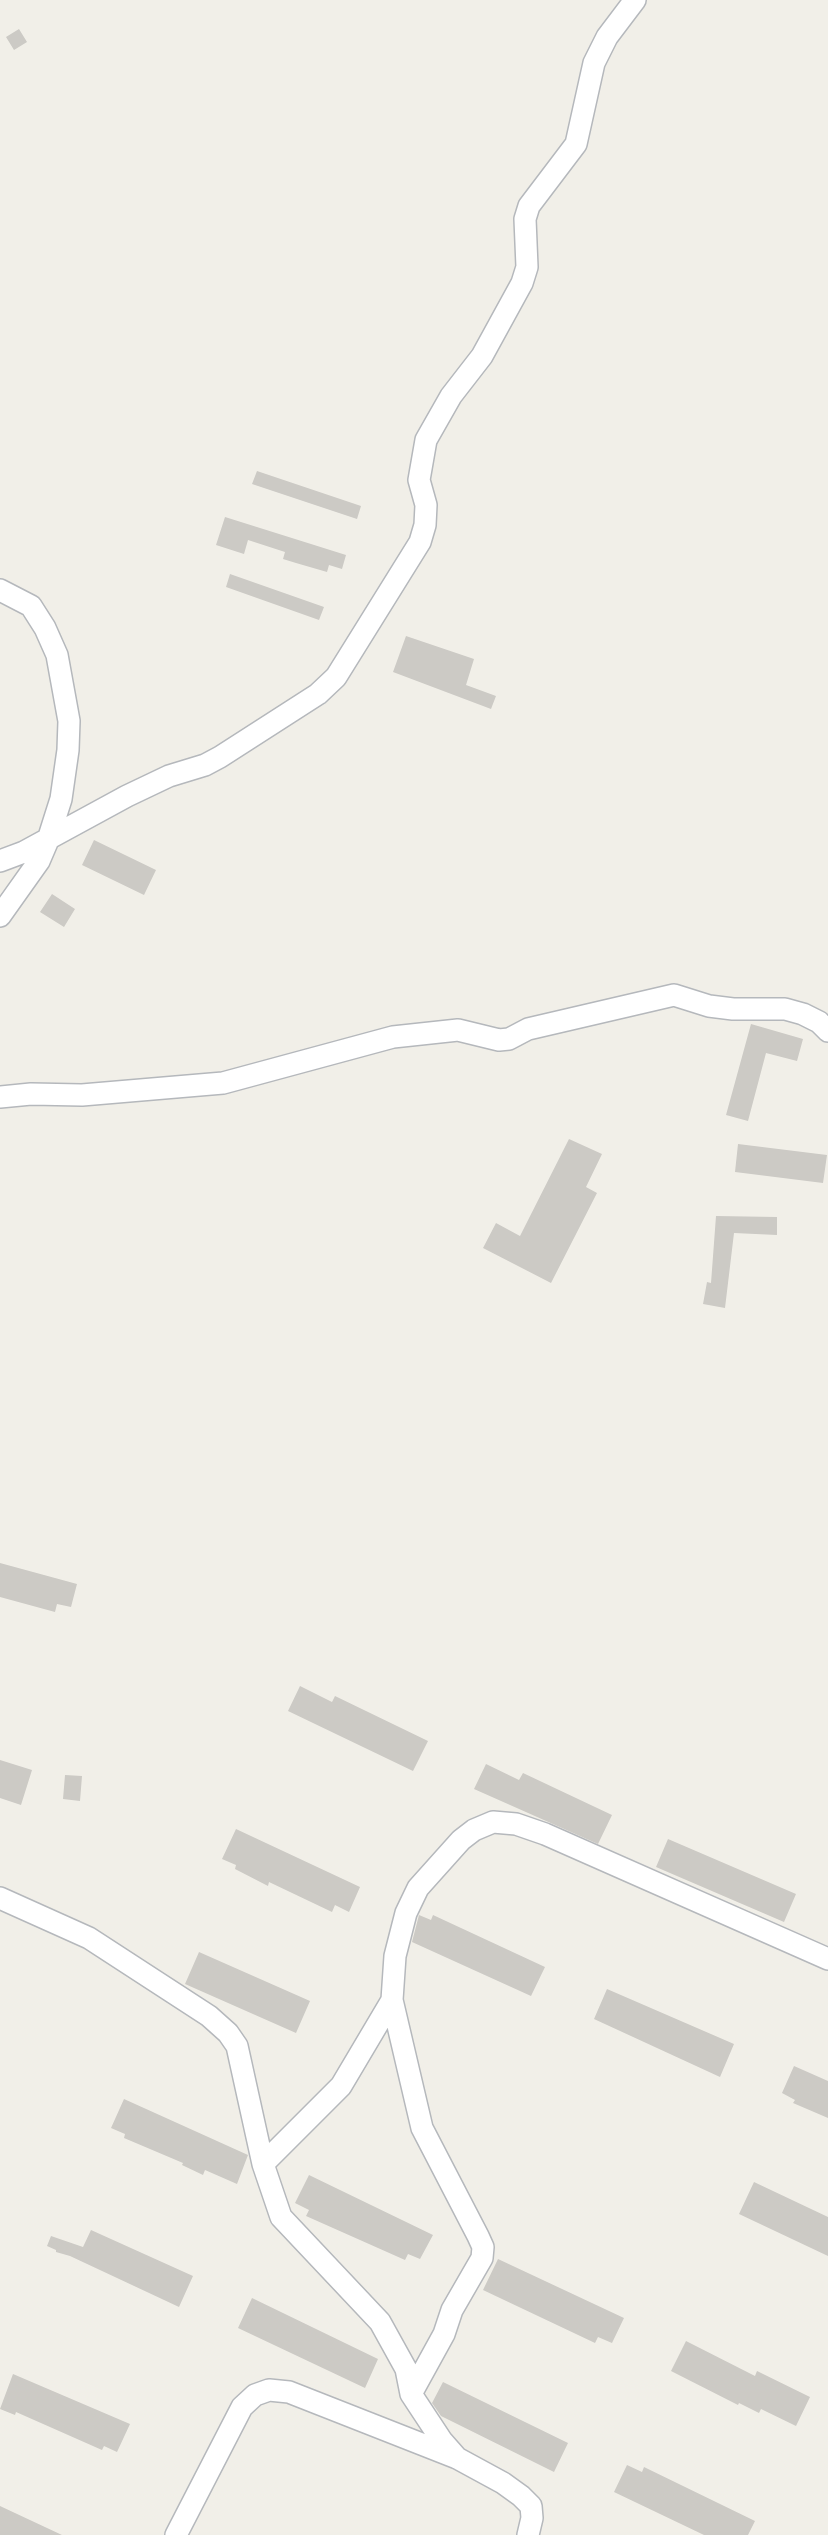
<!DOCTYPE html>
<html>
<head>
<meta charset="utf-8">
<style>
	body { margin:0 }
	canvas { display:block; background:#f1efe8 }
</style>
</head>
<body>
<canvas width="828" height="2535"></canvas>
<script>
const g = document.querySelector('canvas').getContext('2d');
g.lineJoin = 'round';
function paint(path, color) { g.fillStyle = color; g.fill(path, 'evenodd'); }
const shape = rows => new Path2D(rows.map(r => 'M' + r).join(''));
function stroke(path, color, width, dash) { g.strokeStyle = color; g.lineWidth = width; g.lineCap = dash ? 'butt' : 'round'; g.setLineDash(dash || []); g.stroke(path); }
const building = shape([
	[19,29,27,42,14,50,6,37],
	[257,471,361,506,357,519,252,484],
	[225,517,346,555,342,569,329,565,327,572,296,563,283,559,285,552,248,540,244,554,216,545],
	[230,574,324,607,319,620,226,587],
	[406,636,474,659,466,685,496,696,491,709,393,672],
	[94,840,156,870,144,895,82,865],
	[52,894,75,909,64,927,40,912],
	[751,1024,803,1039,797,1061,766,1053,748,1121,726,1115],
	[569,1139,602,1154,586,1187,597,1193,551,1283,483,1248,496,1223,520,1236],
	[738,1144,827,1155,823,1183,735,1172],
	[716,1216,777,1217,777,1235,734,1233,725,1308,703,1304,707,1282,711,1283],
	[0,1563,77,1584,71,1607,57,1604,55,1612,0,1597],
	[300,1686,332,1702,335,1696,428,1741,413,1771,288,1711],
	[0,1760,32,1770,21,1805,0,1798],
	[486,1764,519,1780,523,1773,612,1815,598,1844,474,1789],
	[65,1775,82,1776,80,1801,63,1799],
	[236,1829,360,1887,349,1912,335,1905,332,1912,269,1882,268,1886,235,1869,236,1865,222,1859],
	[668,1839,796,1894,784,1922,656,1867],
	[419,1915,431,1920,433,1915,545,1967,531,1996,412,1942],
	[199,1952,310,2001,296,2033,185,1984],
	[607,1989,734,2044,720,2077,594,2019],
	[794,2066,828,2081,828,2118,793,2103,795,2100,782,2093],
	[124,2099,248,2155,237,2184,205,2170,203,2175,182,2165,183,2163,124,2138,125,2134,111,2128],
	[309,2175,433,2235,420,2259,408,2254,405,2260,306,2216,309,2210,295,2203],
	[754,2182,828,2217,828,2256,739,2214],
	[91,2230,193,2276,179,2307,70,2256,56,2252,56,2250,47,2246,51,2236,83,2247],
	[498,2259,624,2318,612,2343,598,2337,595,2343,483,2290],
	[252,2298,378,2359,365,2388,238,2328],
	[686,2341,755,2376,757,2371,810,2397,796,2426,761,2409,759,2413,739,2403,738,2405,671,2371],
	[13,2374,130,2424,117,2452,104,2446,102,2450,16,2412,15,2415,0,2409],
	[443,2382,568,2443,554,2472,441,2416,432,2403],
	[627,2465,642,2472,644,2467,755,2521,748,2535,704,2535,614,2492],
	[0,2506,62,2535,0,2535]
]);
const street = shape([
	[0,590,31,606,45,628,57,655,69,721,68,750,61,799,48,840,39,861,0,916],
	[0,861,24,852,127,796,169,776,205,765,220,757,318,694,336,677,420,542,425,525,426,505,419,480,426,440,451,396,482,356,522,283,527,267,525,219,529,206,576,144,594,63,607,37,635,0],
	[0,1097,31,1094,82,1095,223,1083,393,1037,458,1030,499,1040,509,1039,528,1029,674,995,709,1006,733,1009,785,1009,803,1014,819,1022,828,1031],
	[0,1898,89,1938,209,2016,228,2033,237,2046,263,2164,281,2217,380,2322,406,2369,411,2394,442,2441,457,2458],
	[263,2164,341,2086,392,2000],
	[411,2394,444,2334,452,2310,482,2258,483,2247,478,2236,422,2128,392,2000,395,1956,406,1913,418,1888,461,1840,474,1830,493,1822,516,1824,545,1834,828,1959],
	[176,2535,242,2407,255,2395,269,2390,289,2392,457,2458,503,2483,521,2496,531,2506,532,2518,528,2535]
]);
paint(building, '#cccac5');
stroke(street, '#b5b8bc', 24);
stroke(street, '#fff', 21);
</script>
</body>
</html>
